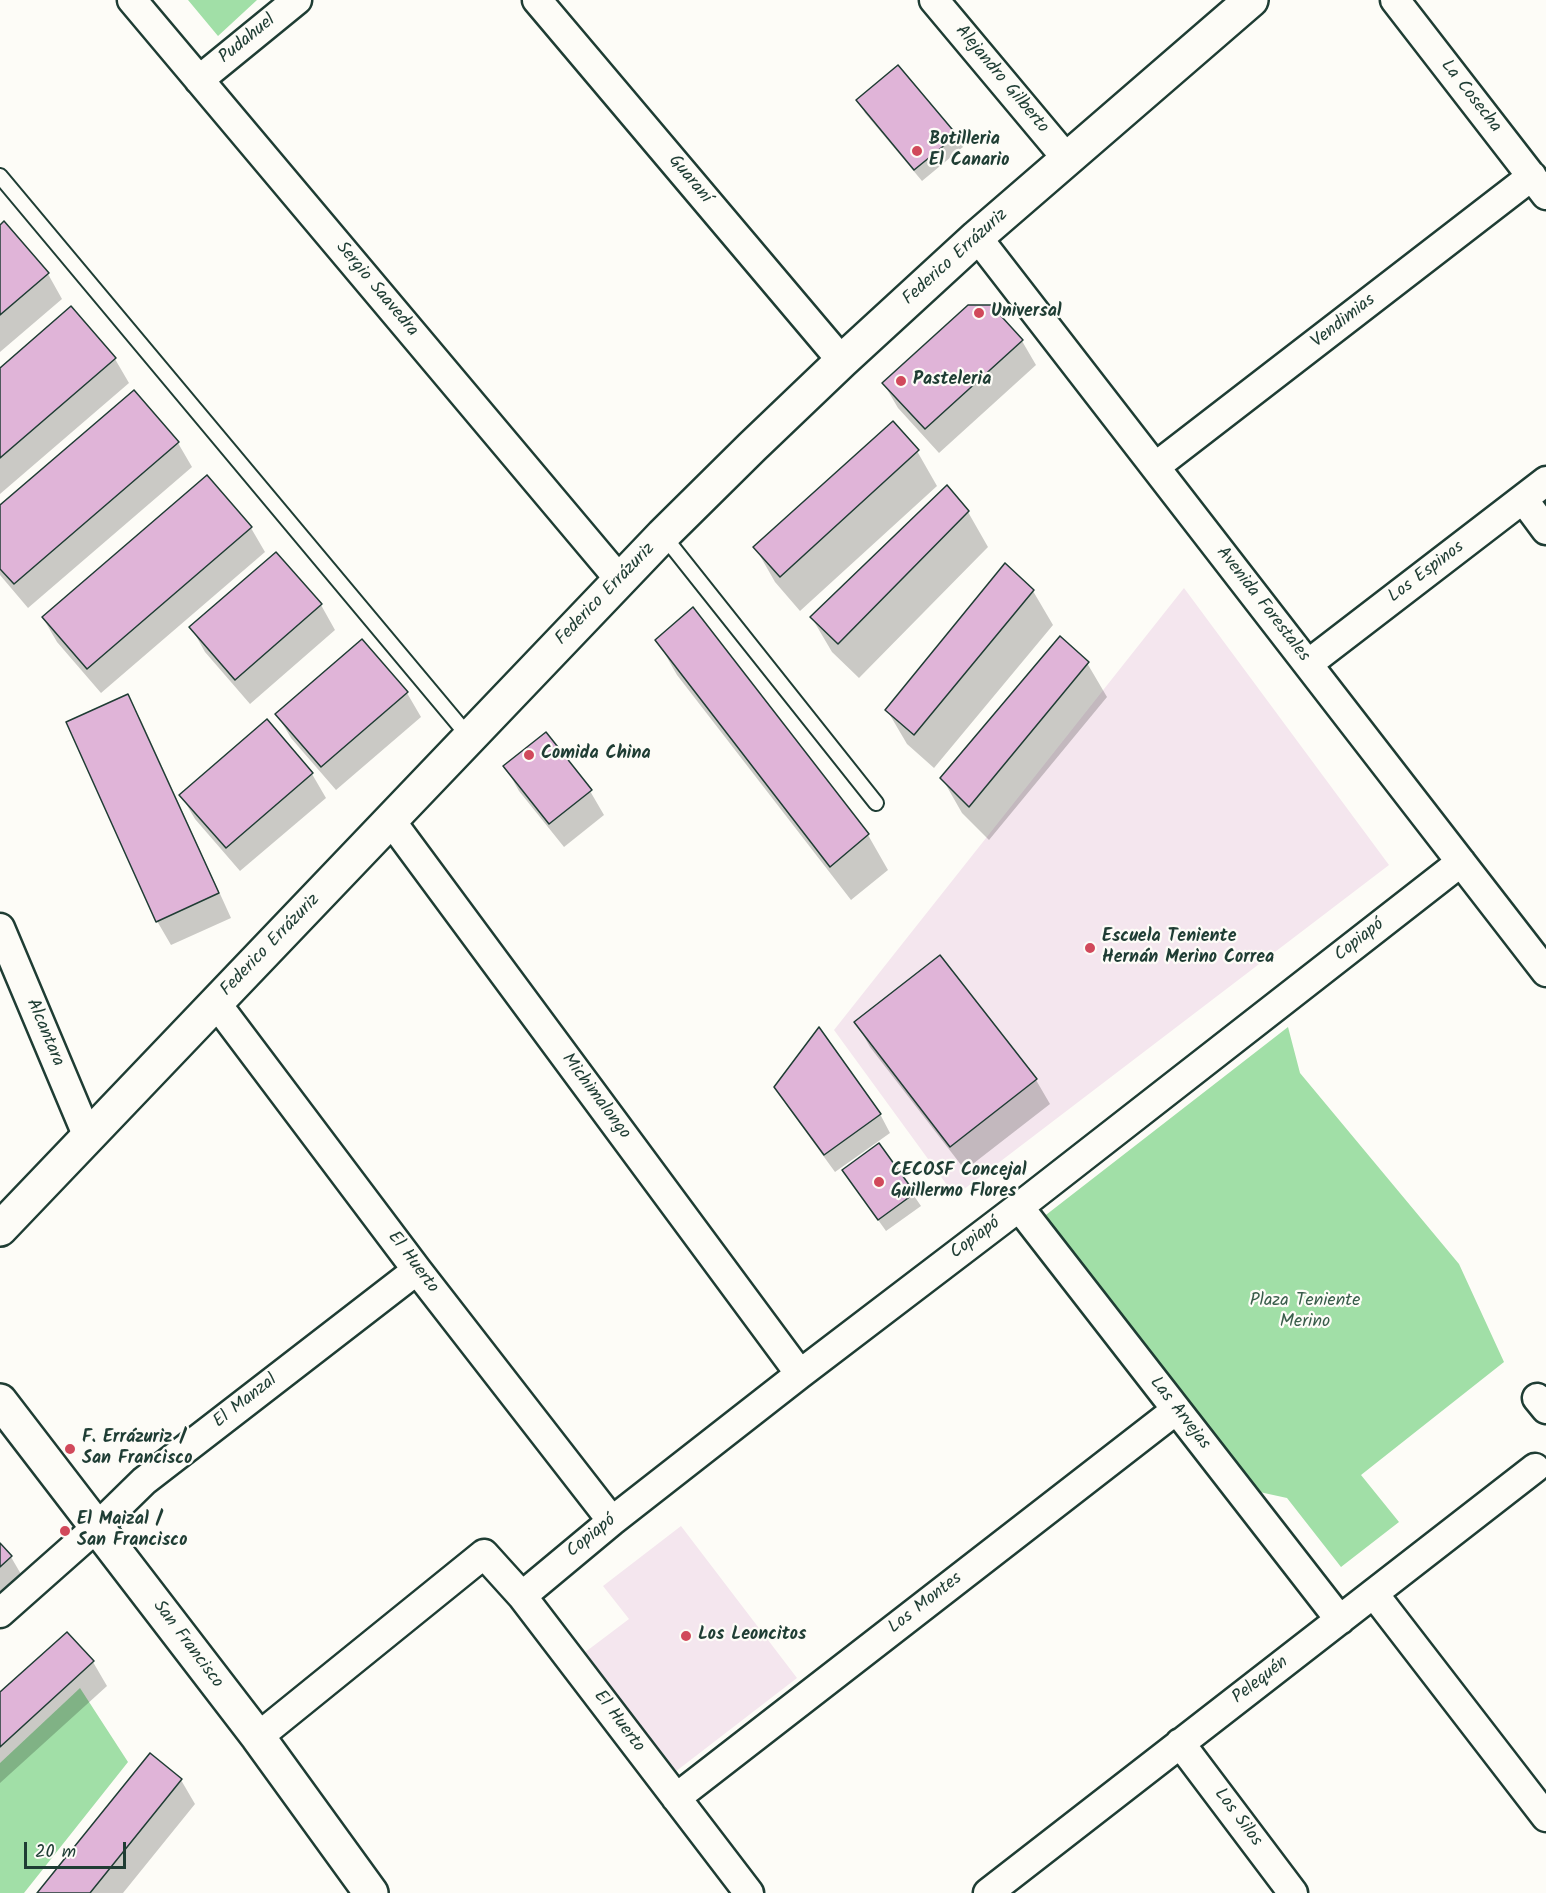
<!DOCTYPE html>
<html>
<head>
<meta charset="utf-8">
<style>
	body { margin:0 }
	#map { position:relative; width:1546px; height:1893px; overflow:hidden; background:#fdfcf7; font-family:Kalam,sans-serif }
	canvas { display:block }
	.scale { position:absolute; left:24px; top:1842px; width:102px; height:27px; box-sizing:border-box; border:3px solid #1f3d34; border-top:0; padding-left:8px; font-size:18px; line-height:21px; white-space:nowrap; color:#1f3d34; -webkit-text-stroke:4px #fdfcf7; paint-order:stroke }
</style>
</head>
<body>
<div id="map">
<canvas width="1546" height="1893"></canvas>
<div class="scale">20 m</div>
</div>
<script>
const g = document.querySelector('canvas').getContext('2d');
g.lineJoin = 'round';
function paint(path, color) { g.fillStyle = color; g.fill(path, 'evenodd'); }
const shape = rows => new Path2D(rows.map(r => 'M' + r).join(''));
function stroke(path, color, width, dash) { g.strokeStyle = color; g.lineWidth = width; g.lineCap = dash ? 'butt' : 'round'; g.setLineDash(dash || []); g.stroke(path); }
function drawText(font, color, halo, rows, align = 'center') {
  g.font = font + ' Kalam,sans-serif'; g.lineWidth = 4.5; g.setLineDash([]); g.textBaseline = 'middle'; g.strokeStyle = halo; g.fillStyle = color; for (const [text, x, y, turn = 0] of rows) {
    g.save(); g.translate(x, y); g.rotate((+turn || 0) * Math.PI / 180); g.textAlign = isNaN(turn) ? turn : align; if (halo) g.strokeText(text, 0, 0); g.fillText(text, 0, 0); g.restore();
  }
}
const built = shape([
	[1184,588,1389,865,955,1196,834,1030],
	[681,1526,797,1678,675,1772,584,1653,629,1619,603,1586]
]);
const green = shape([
	[188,0,257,0,218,36],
	[1288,1027,1300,1073,1459,1264,1504,1362,1361,1475,1399,1522,1341,1567,1287,1498,1255,1491,1042,1218],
	[80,1688,128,1762,24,1893,0,1893,0,1763]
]);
const shadow = shape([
	[858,101,956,135,963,147,922,181,865,113],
	[4,223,48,274,62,299,0,352,0,227],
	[991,307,1022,341,1036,365,939,453,898,408,884,384],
	[71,308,115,359,129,383,0,494,0,370],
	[178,443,192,467,28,608,0,575,0,507],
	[917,451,937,486,800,611,775,582,755,547],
	[947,487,968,512,988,547,859,678,832,652,812,618],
	[251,528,265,552,101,693,57,642,43,618],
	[276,554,321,605,335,630,250,704,205,652,191,627],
	[1033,591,1053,625,934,768,907,744,887,710],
	[693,609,868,835,888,870,851,900,677,675,657,640],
	[1087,663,1107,697,989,840,962,813,942,778],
	[407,693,421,717,336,790,291,738,277,714],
	[127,696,141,720,231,918,171,945,157,921],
	[505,766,590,791,604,815,564,847,519,791],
	[312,774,326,798,240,871,195,819,181,795],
	[940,957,1036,1080,1050,1104,965,1170,870,1047,856,1022],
	[776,1087,880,1114,890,1133,835,1172,787,1106],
	[879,1145,921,1206,886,1231,851,1182],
	[0,1545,11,1557,25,1581,0,1604],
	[67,1634,93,1662,107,1686,0,1783,0,1694],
	[181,1780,195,1804,123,1893,39,1893]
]);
const building = shape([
	[898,65,957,135,914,170,856,100,898,65],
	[4,221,49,273,0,315,0,225,4,221],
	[968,305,991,305,1023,340,925,429,882,383,968,305],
	[71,306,116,358,0,458,0,368,71,306],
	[134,390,179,442,14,584,0,569,0,505,134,390],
	[893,421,919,450,780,577,753,547,893,421],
	[207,475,252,527,87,669,42,617,207,475],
	[947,485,969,511,838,644,810,617,947,485],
	[276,552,322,604,235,680,189,627,276,552],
	[1005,563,1034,590,914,735,885,710,1005,563],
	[693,607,869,834,830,867,655,640,693,607],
	[1060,636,1089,662,969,807,940,778,1060,636],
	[362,639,408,692,321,767,275,714,362,639],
	[128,694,219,893,156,922,66,722,128,694],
	[267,719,313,773,226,848,179,795,267,719],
	[546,732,592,790,549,824,503,766,546,732],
	[940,955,1037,1079,950,1147,854,1022,940,955],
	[819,1027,881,1114,824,1155,774,1087,819,1027],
	[879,1143,915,1193,878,1220,842,1170,879,1143],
	[0,1543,12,1556,0,1567,0,1543],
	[67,1632,94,1661,0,1747,0,1692,67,1632],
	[150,1753,182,1779,90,1893,37,1893,150,1753]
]);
const service = shape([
	[0,176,470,738],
	[663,535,876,803]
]);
const minor = shape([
	[132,0,620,580],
	[537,0,842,361],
	[934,0,1068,160],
	[1395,0,1546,195],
	[199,80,297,0],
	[977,237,1546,972],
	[1155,467,1532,176],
	[1523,499,1546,530],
	[1308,664,1546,481],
	[391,821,800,1374],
	[0,928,88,1137],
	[216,1003,417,1270,612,1521],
	[1019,1207,1340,1620],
	[1537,1398,1546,1409],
	[1374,1594,1546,1817],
	[522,1596,612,1521,800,1374,1019,1207,1461,862],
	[0,1613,97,1527,144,1481,417,1270],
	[258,1737,484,1554,522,1596,749,1893],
	[1180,1743,1293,1893],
	[676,1798,1176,1410],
	[988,1893,1535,1468]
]);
const tertiary = shape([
	[0,1229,663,535,752,447,842,361,977,237,1251,0]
]);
const secondary = shape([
	[0,1401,258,1737,371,1893]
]);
const markers = [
	[917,151,6,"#d1495b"],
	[979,313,6,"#d1495b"],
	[901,381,6,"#d1495b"],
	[529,755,6,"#d1495b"],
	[1090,948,6,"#d1495b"],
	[879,1182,6,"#d1495b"],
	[70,1449,6,"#d1495b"],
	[65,1531,6,"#d1495b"],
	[686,1636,6,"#d1495b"]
];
const streetNames = [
	["Pudahuel",248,40,-39],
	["Alejandro Gilberto",1001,80,50],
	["La Cosecha",1470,97,52],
	["Guaraní",689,180,50],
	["Federico Errázuriz",956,258,-42],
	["Sergio Saavedra",376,290,50],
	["Vendimias",1344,322,-38],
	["Los Espinos",1427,573,-37],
	["Federico Errázuriz",606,595,-46],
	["Avenida Forestales",1262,605,52],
	["Copiapó",1360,941,-38],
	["Federico Errázuriz",271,946,-46],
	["Alcantara",44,1033,67],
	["Michimalongo",595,1097,53],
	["Copiapó",976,1239,-37],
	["El Huerto",412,1263,53],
	["El Manzal",246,1402,-38],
	["Las Arvejas",1179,1414,52],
	["Copiapó",592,1537,-39],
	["Los Montes",926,1604,-38],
	["San Francisco",187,1645,53],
	["Pelequén",1261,1681,-38],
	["El Huerto",618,1722,53],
	["Los Silos",1237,1818,53]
];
const poiNames = [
	["Botilleria",929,141],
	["El Canario",929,162],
	["Universal",991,313],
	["Pasteleria",913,381],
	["Comida China",541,755],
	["Escuela Teniente",1102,938],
	["Hernán Merino Correa",1102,959],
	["CECOSF Concejal",891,1172],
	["Guillermo Flores",891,1193],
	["F. Errázuriz /",82,1439],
	["San Francisco",82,1460],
	["El Maizal /",77,1521],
	["San Francisco",77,1542],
	["Los Leoncitos",698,1636]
];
const parkNames = [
	["Plaza Teniente",1305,1302],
	["Merino",1305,1323]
];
paint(built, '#f4e6ee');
paint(green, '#a1dfa7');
paint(shadow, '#0003');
paint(building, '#e0b4d8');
stroke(building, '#1f3d34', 1.5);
stroke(service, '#1f3d34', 18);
stroke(minor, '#1f3d34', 33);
stroke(tertiary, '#1f3d34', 38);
stroke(secondary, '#1f3d34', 38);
stroke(service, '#fdfcf7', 14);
stroke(minor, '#fdfcf7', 28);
stroke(tertiary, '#fdfcf7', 33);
stroke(secondary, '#fdfcf7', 33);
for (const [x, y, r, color] of markers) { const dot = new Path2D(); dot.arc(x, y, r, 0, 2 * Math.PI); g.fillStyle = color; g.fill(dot); stroke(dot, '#fdfcf7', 2); }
drawText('18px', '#1f3d34', '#fdfcf7', streetNames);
drawText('bold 18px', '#1f3d34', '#fdfcf7', poiNames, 'left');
drawText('18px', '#395d4b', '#fdfcf7', parkNames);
</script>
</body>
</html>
